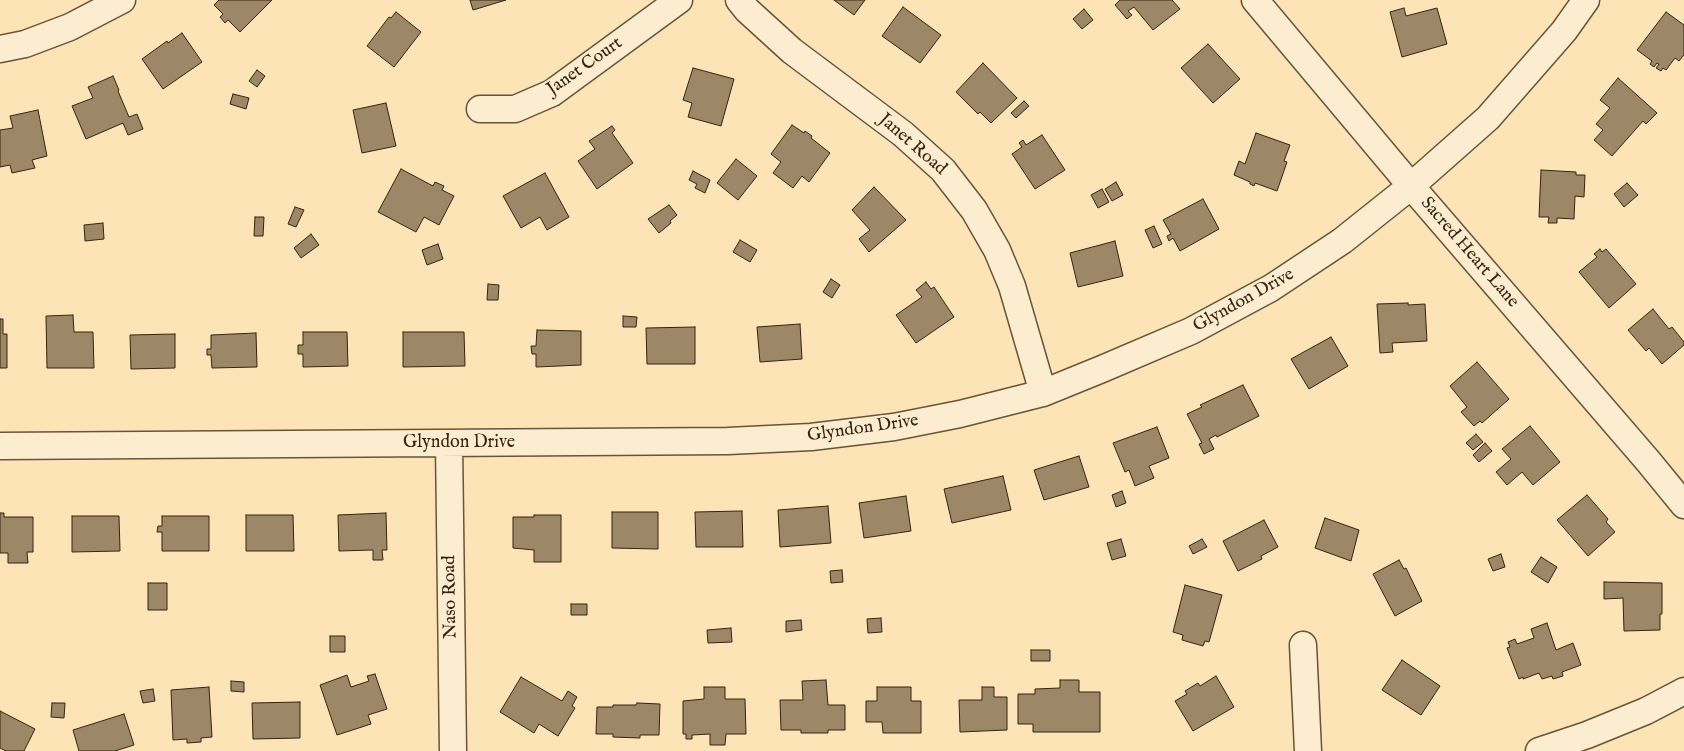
<!DOCTYPE html>
<html>
<head>
<meta charset="utf-8">
<style>
	body { margin:0 }
	canvas { display:block; background:#fce4b6 }
</style>
</head>
<body>
<canvas width="1684" height="751"></canvas>
<script>
const g = document.querySelector('canvas').getContext('2d');
g.lineJoin = 'round';
function paint(path, color) { g.fillStyle = color; g.fill(path, 'evenodd'); }
const shape = rows => new Path2D(rows.map(r => 'M' + r).join(''));
function stroke(path, color, width, dash) { g.strokeStyle = color; g.lineWidth = width; g.lineCap = dash ? 'butt' : 'round'; g.setLineDash(dash || []); g.stroke(path); }
function drawText(font, color, halo, rows, align = 'center') {
  g.font = font + ' "IM FELL English",serif'; g.lineWidth = 4; g.setLineDash([]); g.textBaseline = 'middle'; g.strokeStyle = halo; g.fillStyle = color; for (const [text, x, y, turn = 0] of rows) {
    g.save(); g.translate(x, y); g.rotate((+turn || 0) * Math.PI / 180); g.textAlign = isNaN(turn) ? turn : align; if (halo) g.strokeText(text, 0, 0); g.fillText(text, 0, 0); g.restore();
  }
}
const building = shape([
	[219,0,272,0,240,32,228,20,225,23,220,17,223,14,214,5,219,0],
	[470,0,506,0,473,10,470,0],
	[834,0,865,0,854,15,834,0],
	[1120,0,1172,0,1180,9,1153,30,1134,7,1128,11,1132,15,1127,19,1115,5,1120,0],
	[903,7,941,35,920,63,882,36,903,7],
	[1404,8,1406,16,1437,8,1447,44,1402,57,1390,12,1404,8],
	[1084,9,1093,20,1082,29,1073,19,1084,9],
	[396,12,421,32,394,67,367,46,389,17,391,18,396,12],
	[1666,12,1684,25,1684,55,1679,61,1675,58,1666,70,1663,68,1661,71,1656,68,1659,64,1657,63,1654,67,1650,64,1652,61,1637,50,1666,12],
	[182,33,202,62,163,89,142,59,167,41,168,43,182,33],
	[1208,44,1240,79,1213,103,1181,68,1208,44],
	[983,63,1017,98,991,123,980,112,978,114,956,92,983,63],
	[693,68,734,79,721,126,688,117,692,103,683,100,693,68],
	[257,70,265,76,257,87,249,81,257,70],
	[113,76,119,90,118,91,129,117,137,114,143,129,128,135,123,123,86,139,72,106,93,98,88,87,113,76],
	[1618,78,1657,113,1646,124,1643,121,1612,156,1594,140,1603,130,1596,124,1610,108,1600,100,1618,78],
	[233,94,249,98,246,109,230,104,233,94],
	[1024,101,1029,106,1016,118,1011,113,1024,101],
	[386,103,396,146,362,153,353,110,386,103],
	[38,110,47,156,32,160,35,168,12,173,10,165,0,167,0,130,13,128,10,116,38,110],
	[792,125,804,133,805,131,812,136,811,138,830,153,809,182,802,176,793,188,773,173,781,162,771,154,792,125],
	[612,126,615,130,612,133,633,163,597,189,578,161,595,149,589,141,612,126],
	[1256,133,1290,145,1284,161,1287,162,1277,191,1255,183,1254,186,1250,184,1250,182,1234,175,1239,161,1245,164,1256,133],
	[1042,135,1065,170,1035,189,1012,154,1022,147,1019,143,1023,140,1026,145,1042,135],
	[736,159,757,176,738,200,717,183,736,159],
	[401,169,433,186,435,182,444,186,442,190,454,196,439,225,424,217,416,232,378,212,401,169],
	[1541,170,1576,172,1576,175,1585,175,1584,197,1575,196,1574,219,1557,218,1557,223,1548,223,1549,217,1539,217,1541,170],
	[693,171,710,180,705,193,695,188,697,184,689,180,693,171],
	[545,173,569,217,547,230,540,217,521,228,503,196,545,173],
	[1116,182,1123,195,1112,201,1105,189,1116,182],
	[1627,183,1638,195,1624,207,1614,194,1627,183],
	[874,187,906,220,869,252,859,239,870,230,852,210,874,187],
	[1102,189,1109,202,1098,208,1091,195,1102,189],
	[1203,199,1219,229,1180,251,1173,238,1169,241,1167,236,1171,234,1163,220,1203,199],
	[669,205,677,215,670,221,671,223,659,233,648,219,669,205],
	[295,207,304,210,296,227,288,224,295,207],
	[255,217,264,217,263,236,254,236,255,217],
	[103,223,104,239,85,241,84,225,103,223],
	[1154,226,1162,244,1153,248,1145,230,1154,226],
	[311,234,319,245,301,258,294,248,311,234],
	[740,240,757,250,750,262,733,252,740,240],
	[1115,241,1123,276,1078,287,1070,253,1115,241],
	[438,244,443,259,427,265,422,250,438,244],
	[1600,249,1602,252,1606,249,1636,284,1609,308,1579,272,1597,257,1594,254,1600,249],
	[831,279,840,285,832,298,823,292,831,279],
	[926,282,931,289,934,287,954,317,916,343,896,315,922,297,916,290,926,282],
	[488,284,499,285,498,300,487,300,488,284],
	[1408,303,1408,305,1425,304,1427,341,1392,343,1393,352,1380,353,1377,304,1408,303],
	[1653,309,1669,329,1672,327,1684,342,1684,345,1662,364,1649,348,1646,351,1628,330,1653,309],
	[73,315,74,332,93,332,94,368,47,368,46,316,73,315],
	[623,316,637,317,636,327,623,327,623,316],
	[0,319,3,319,3,334,7,334,7,368,0,368,0,319],
	[800,324,802,359,760,362,757,327,800,324],
	[695,327,695,364,647,364,646,328,695,327],
	[537,330,581,331,581,365,536,367,536,354,532,354,531,346,536,346,537,330],
	[303,332,347,332,348,366,303,367,303,354,298,354,298,345,303,345,303,332],
	[403,332,464,332,465,366,403,367,403,332],
	[256,333,257,367,212,368,211,355,207,355,207,349,211,349,211,335,256,333],
	[175,334,175,368,131,369,130,335,175,334],
	[1331,337,1348,366,1309,389,1291,359,1331,337],
	[1477,362,1509,399,1482,423,1480,421,1474,426,1461,412,1467,407,1450,386,1477,362],
	[1243,385,1259,416,1217,437,1216,435,1209,439,1214,449,1204,454,1199,444,1202,443,1187,414,1202,407,1200,405,1243,385],
	[1530,426,1560,462,1533,485,1522,472,1507,485,1496,472,1511,459,1502,449,1530,426],
	[1157,427,1169,458,1149,466,1154,478,1135,486,1129,470,1125,472,1113,443,1157,427],
	[1476,434,1483,442,1473,450,1466,443,1476,434],
	[1485,443,1492,451,1479,462,1473,455,1485,443],
	[1079,456,1089,487,1044,500,1034,470,1079,456],
	[1003,476,1011,510,952,523,944,489,1003,476],
	[1122,491,1126,503,1116,507,1112,495,1122,491],
	[1587,495,1608,519,1606,522,1615,532,1588,556,1557,520,1587,495],
	[906,496,911,531,864,538,859,503,906,496],
	[828,506,831,543,780,547,778,510,828,506],
	[742,511,743,547,696,547,695,512,742,511],
	[612,512,658,512,658,549,612,548,612,512],
	[0,513,4,513,4,517,33,517,33,552,27,552,28,563,8,563,8,553,0,553,0,513],
	[386,513,387,550,382,550,383,560,373,560,373,550,339,551,338,515,386,513],
	[246,515,293,515,294,551,246,551,246,515],
	[534,515,561,515,561,562,534,562,534,550,513,548,513,517,534,517,534,515],
	[72,516,119,516,120,551,72,552,72,516],
	[162,516,209,516,209,551,162,551,162,532,157,532,158,526,162,526,162,516],
	[1325,518,1359,530,1351,561,1315,548,1325,518],
	[1264,520,1278,547,1261,556,1262,559,1238,571,1223,541,1264,520],
	[1121,539,1126,556,1112,560,1107,543,1121,539],
	[1202,539,1207,547,1193,554,1189,546,1202,539],
	[1501,554,1505,567,1493,571,1488,559,1501,554],
	[1541,557,1557,567,1548,583,1531,572,1541,557],
	[1399,560,1404,569,1406,568,1422,601,1395,616,1373,574,1399,560],
	[842,570,843,582,831,583,830,571,842,570],
	[1604,582,1662,583,1662,614,1660,614,1660,630,1624,631,1623,598,1604,599,1604,582],
	[148,583,167,583,167,610,148,610,148,583],
	[1185,585,1222,595,1209,642,1205,641,1203,646,1182,640,1183,635,1173,632,1185,585],
	[571,604,587,604,587,615,571,615,571,604],
	[881,618,882,632,868,633,867,619,881,618],
	[801,620,802,630,786,632,786,621,801,620],
	[1547,623,1556,650,1573,643,1581,665,1562,672,1563,676,1553,679,1552,676,1542,679,1539,673,1523,679,1523,677,1519,679,1507,648,1510,647,1508,642,1515,639,1517,644,1534,638,1531,629,1547,623],
	[731,628,732,642,708,643,707,630,731,628],
	[330,636,345,636,345,652,330,652,330,636],
	[1031,650,1050,650,1050,661,1031,661,1031,650],
	[1402,660,1440,686,1421,715,1382,690,1402,660],
	[375,674,387,709,368,715,371,724,337,735,320,685,347,675,351,687,369,681,367,676,375,674],
	[1216,676,1234,707,1193,731,1175,701,1187,694,1185,691,1198,683,1200,686,1216,676],
	[521,677,562,701,568,691,577,697,572,706,575,708,558,736,539,724,534,733,500,712,521,677],
	[826,680,828,705,845,705,845,730,828,730,828,733,801,733,801,730,781,730,780,700,803,700,802,681,826,680],
	[1060,680,1079,680,1079,692,1100,692,1100,732,1033,732,1033,724,1018,724,1018,694,1035,694,1035,689,1060,688,1060,680],
	[231,681,244,682,244,692,231,691,231,681],
	[209,687,212,737,201,738,201,742,187,743,187,739,173,740,171,690,209,687],
	[704,687,725,687,725,699,745,699,746,734,726,734,725,745,710,745,710,734,692,735,692,739,686,739,686,734,683,734,683,701,704,699,704,687],
	[877,687,911,687,911,701,921,701,921,733,883,733,882,722,866,722,866,701,877,701,877,687],
	[982,687,994,687,994,697,1007,697,1007,730,960,732,959,700,982,700,982,687],
	[153,689,155,701,143,703,140,691,153,689],
	[300,702,300,738,253,739,252,703,300,702],
	[52,703,65,703,64,718,51,717,52,703],
	[637,703,660,704,659,735,640,735,640,738,613,737,613,734,596,734,597,707,613,707,613,705,636,705,637,703],
	[0,711,35,729,24,751,6,751,0,748,0,711],
	[124,714,134,745,115,751,79,751,73,730,124,714]
]);
const minor = shape([
	[739,0,747,10,792,51,903,134,943,170,974,210,997,250,1012,286,1043,393],
	[1255,0,1411,186,1648,461,1684,505],
	[0,49,25,44,70,27,122,0],
	[480,109,515,109,552,93,679,0],
	[449,443,453,751],
	[0,446,728,441,811,437,894,427,960,414,1043,393,1102,369,1191,331,1271,288,1342,241,1411,186,1488,118,1564,31,1586,0],
	[1303,645,1308,751],
	[1539,751,1587,735,1646,711,1684,691]
]);
const streetNames = [
	["Janet Court",585,67,-35],
	["Janet Road",912,145,41],
	["Sacred Heart Lane",1469,253,49],
	["Glyndon Drive",1244,301,-29],
	["Glyndon Drive",863,429,-8],
	["Glyndon Drive",459,443],
	["Naso Road",451,597,-91]
];
paint(building, '#9c8866');
stroke(building, '#352410', 1);
stroke(minor, '#67543a', 29);
stroke(minor, '#fdedd0', 26);
drawText('18px', '#352410', '#fdedd0', streetNames);
</script>
</body>
</html>
